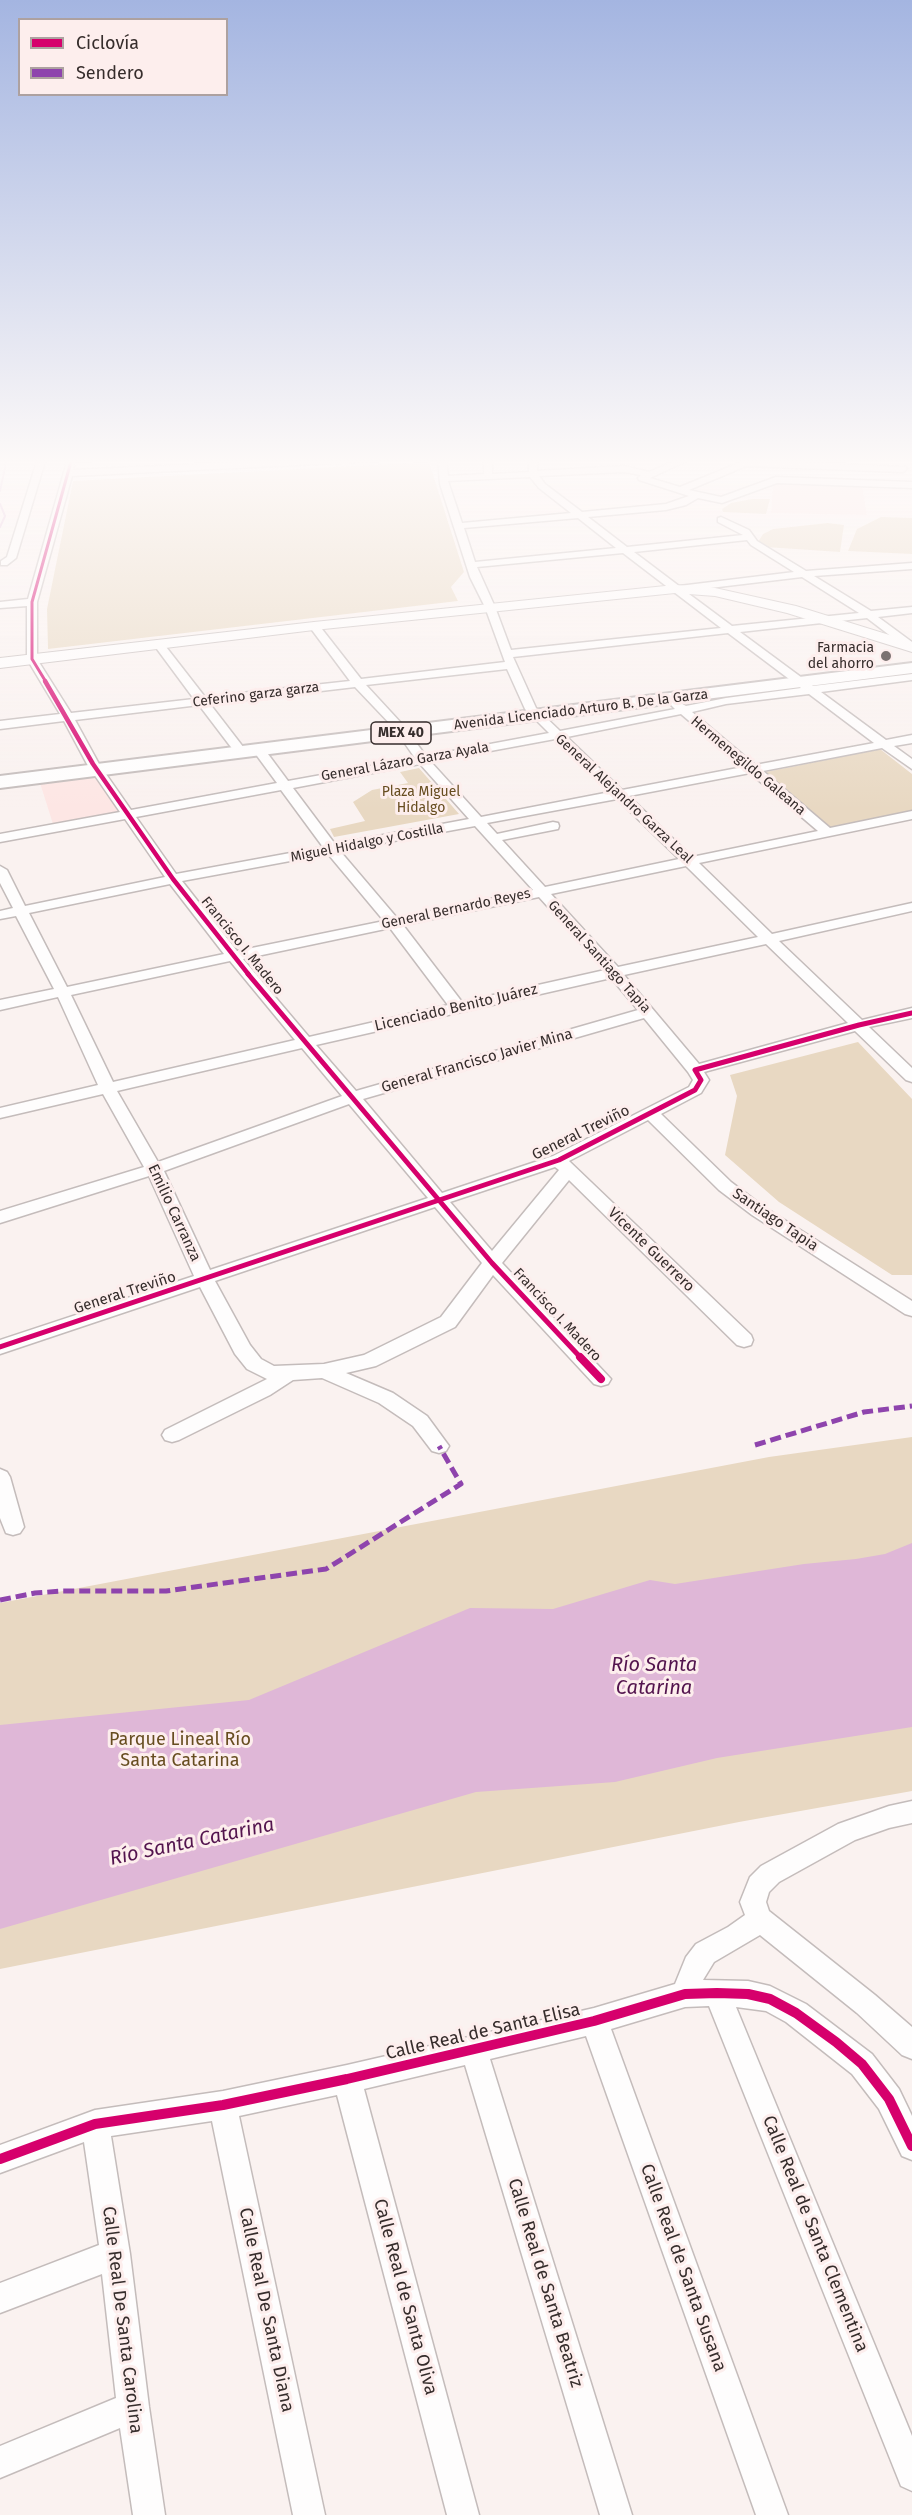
<!DOCTYPE html>
<html>
<head>
<meta charset="utf-8">
<style>
	body { margin:0 }
	#map { position:relative; width:912px; height:2515px; overflow:hidden; background:#faf2f0; font-family:"Fira Sans",sans-serif }
	canvas { display:block }
	.legend { position:absolute; left:18px; top:18px; width:210px; height:78px; box-sizing:border-box; background:#fdeeed; border:2px solid #ada1a0; margin:0; padding:8px 10px; list-style:none; font-size:18px; color:#362d2c }
	.legend li { display:flex; align-items:center; gap:12px; height:30px }
	.legend b { width:30px; border:2px solid #ada1a0 }
</style>
</head>
<body>
<div id="map">
<canvas width="912" height="2515"></canvas>
<ul class="legend">
<li><b style="height:8px;background:#d6006c"></b>Ciclovía</li>
<li><b style="height:8px;background:#8e44ad"></b>Sendero</li>
</ul>
</div>
<script>
const g = document.querySelector('canvas').getContext('2d');
g.lineJoin = 'round';
function paint(path, color) { g.fillStyle = color; g.fill(path, 'evenodd'); }
const shape = rows => new Path2D(rows.map(r => 'M' + r).join(''));
function stroke(path, color, width, dash) { g.strokeStyle = color; g.lineWidth = width; g.lineCap = dash ? 'butt' : 'round'; g.setLineDash(dash || []); g.stroke(path); }
function drawText(font, color, halo, rows, align = 'center') {
  g.font = font + ' "Fira Sans",sans-serif'; g.lineWidth = 6; g.setLineDash([]); g.textBaseline = 'middle'; g.strokeStyle = halo; g.fillStyle = color; for (const [text, x, y, turn = 0] of rows) {
    g.save(); g.translate(x, y); g.rotate((+turn || 0) * Math.PI / 180); g.textAlign = isNaN(turn) ? turn : align; if (halo) g.strokeText(text, 0, 0); g.fillText(text, 0, 0); g.restore();
  }
}
const built = shape([
	[773,482,862,485,867,515,771,513],
	[96,776,119,813,53,824,40,783]
]);
const green = shape([
	[429,462,464,572,451,587,458,601,48,649,47,609,73,481],
	[752,499,770,499,766,514,723,512,722,509,731,503],
	[881,517,912,518,912,554,848,551,857,529],
	[828,523,844,525,840,552,765,547,758,542,763,534,773,529],
	[880,749,912,774,912,813,828,828,761,773],
	[419,768,459,814,334,837,330,829,365,821,353,802,372,790,408,783,400,772],
	[858,1042,912,1099,912,1275,892,1275,779,1202,725,1155,737,1096,730,1075],
	[912,1437,912,1791,739,1822,0,1969,0,1603,769,1457]
]);
const water = shape([
	[912,1543,912,1727,717,1758,615,1782,476,1792,0,1929,0,1725,249,1700,470,1608,553,1609,650,1580,675,1584,804,1564,856,1559,885,1554]
]);
const stream = shape([
	[0,491,7,458],
	[0,504,5,516,0,527]
]);
const street = shape([
	[38,458,46,458,16,558,7,565,1,565,1,561,7,557,38,458],
	[68,458,95,458,91,461,75,461,73,470,330,458,382,458,378,461,72,476,37,602,37,659,71,713,194,699,154,645,159,642,163,643,205,697,350,681,309,626,314,623,318,624,361,679,505,662,485,607,470,577,440,484,438,458,446,458,448,476,484,474,484,458,492,458,492,474,529,472,529,458,537,458,537,471,624,466,649,472,682,458,693,458,650,478,680,487,746,460,906,467,907,469,903,472,746,466,689,490,721,497,776,477,912,482,912,488,777,483,722,503,698,498,686,505,666,510,588,517,627,547,743,535,718,522,718,518,721,517,749,530,757,541,806,571,912,563,912,569,814,576,871,611,912,607,912,613,878,617,912,642,912,647,905,647,867,618,740,632,813,686,912,674,912,680,821,692,886,740,912,735,912,743,894,746,912,759,912,769,882,748,763,771,830,828,912,811,912,819,699,863,772,934,912,903,912,911,779,941,862,1020,912,1008,912,1018,869,1027,912,1068,912,1082,906,1080,855,1031,704,1072,709,1080,701,1093,661,1114,731,1182,764,1207,912,1301,912,1316,905,1314,752,1215,719,1190,648,1120,569,1161,751,1335,753,1340,751,1345,744,1347,737,1345,569,1180,502,1263,611,1379,608,1384,601,1386,594,1384,493,1275,455,1327,376,1366,346,1373,393,1393,427,1416,449,1446,446,1451,439,1453,432,1451,413,1426,379,1403,322,1378,293,1380,270,1395,179,1440,172,1442,165,1440,162,1435,165,1430,267,1379,247,1369,235,1354,200,1287,0,1354,0,1340,194,1276,149,1176,0,1223,0,1211,144,1167,103,1094,0,1118,0,1108,98,1085,58,997,0,1010,0,1000,54,989,16,916,0,919,0,911,13,908,0,883,0,866,7,870,25,906,165,877,125,819,0,842,0,834,120,812,87,764,64,721,0,729,0,721,60,714,27,659,27,606,0,608,0,602,28,599,68,458],
	[624,472,641,475,638,478,639,480,689,496,666,504,582,512,545,484,539,476,624,472],
	[530,477,539,488,571,513,462,523,448,481,530,477],
	[578,518,616,548,475,562,464,528,578,518],
	[747,540,751,545,794,572,679,586,634,552,747,540],
	[623,553,721,628,511,650,495,607,477,567,623,553],
	[802,577,859,613,732,626,685,591,802,577],
	[728,633,801,688,726,698,686,706,675,700,669,703,675,709,560,731,536,708,513,657,728,633],
	[507,669,525,709,549,733,426,756,402,724,366,685,507,669],
	[355,687,394,728,415,758,288,781,262,746,258,745,252,749,277,783,131,810,99,764,75,720,199,705,237,755,241,756,247,752,210,704,355,687],
	[809,694,874,743,755,765,692,712,726,704,809,694],
	[681,714,743,767,622,790,567,737,681,714],
	[555,739,610,792,481,817,431,762,555,739],
	[420,764,469,819,335,844,293,788,420,764],
	[750,773,818,831,692,857,629,796,750,773],
	[281,790,323,847,176,874,136,817,281,790],
	[617,799,679,859,545,887,502,840,558,829,559,826,558,823,553,822,497,834,487,823,617,799],
	[475,826,533,890,397,918,340,851,475,826],
	[328,854,384,921,237,951,182,881,328,854],
	[686,866,758,937,618,967,551,894,686,866],
	[170,884,224,954,67,987,29,913,170,884],
	[539,897,605,970,462,1002,403,925,539,897],
	[390,928,448,1005,309,1037,243,959,390,928],
	[766,944,848,1023,699,1064,624,975,766,944],
	[230,961,295,1040,113,1082,71,995,230,961],
	[611,978,638,1010,356,1091,316,1045,611,978],
	[644,1018,688,1072,693,1080,689,1087,553,1156,442,1193,363,1099,644,1018],
	[302,1048,342,1096,158,1162,117,1091,302,1048],
	[349,1104,428,1198,210,1270,164,1171,349,1104],
	[555,1167,559,1170,492,1251,450,1202,555,1167],
	[435,1207,482,1263,441,1317,364,1355,324,1364,274,1366,261,1359,250,1345,215,1281,435,1207],
	[0,1469,7,1472,10,1477,24,1527,20,1533,13,1535,6,1533,0,1518,0,1469],
	[912,1801,912,1823,889,1828,855,1840,779,1882,769,1892,766,1902,769,1911,875,1995,912,2027,912,2059,902,2055,857,2013,760,1935,714,1962,703,1980,748,1981,770,1986,806,2004,872,2054,899,2089,912,2116,912,2160,902,2156,879,2109,852,2074,786,2022,766,2011,736,2007,912,2436,912,2491,901,2486,709,2006,685,2007,611,2029,788,2515,756,2515,586,2036,490,2059,632,2515,600,2515,465,2065,364,2089,479,2515,447,2515,337,2095,239,2116,325,2515,293,2515,212,2121,111,2136,130,2254,149,2407,165,2515,133,2515,120,2428,0,2478,0,2446,116,2398,102,2274,0,2313,0,2283,99,2245,84,2142,0,2173,0,2145,95,2110,223,2091,347,2065,594,2008,675,1984,686,1957,696,1944,728,1927,745,1915,740,1902,750,1877,761,1866,838,1824,889,1806,912,1801]
]);
const secondary = shape([
	[675,585,715,588,796,606,912,642,912,652,787,613,715,596,675,593,314,630,0,668,0,658,314,622,675,585]
]);
const primary = shape([
	[912,663,912,673,0,788,0,776,912,663]
]);
const quiet = shape([
	[755,1445,864,1412,912,1406],
	[0,1600,35,1593,63,1591,166,1591,326,1569,461,1484,439,1446]
]);
const cyclewayFar4 = shape([
	[46,682,32,659,32,602,72,458]
]);
const cyclewayFar3 = shape([
	[45,681,93,764,173,879,249,975]
]);
const cyclewayFar2 = shape([
	[248,974,492,1263,582,1359],
	[0,1347,559,1160,695,1090,701,1080,695,1070,859,1025,912,1013]
]);
const cyclewayFar1 = shape([
	[580,1357,601,1379]
]);
const cycleway = shape([
	[0,2159,95,2124,223,2105,347,2079,594,2021,685,1994,717,1993,748,1994,770,1999,796,2013,836,2042,862,2064,889,2099,912,2146]
]);
const markers = [
	[886,656,6,"#7b7271"]
];
const farPoinames = [
	["Farmacia",874,648],
	["del ahorro",874,664]
];
const farStreetnames = [
	["Ceferino garza garza",256,695,-7],
	["Avenida Licenciado Arturo B. De la Garza",581,710,-7],
	["General Lázaro Garza Ayala",405,762,-10],
	["Hermenegildo Galeana",748,766,40],
	["General Alejandro Garza Leal",624,799,43],
	["Miguel Hidalgo y Costilla",367,843,-11],
	["General Bernardo Reyes",456,909,-12],
	["Francisco I. Madero",242,946,51],
	["General Santiago Tapia",599,957,48],
	["Francisco I. Madero",557,1315,47]
];
const shields = [
	[401,733,60]
];
const shieldNames = [
	["MEX 40",401,733]
];
const farParknames = [
	["Plaza Miguel",421,792],
	["Hidalgo",421,808]
];
const streetNames = [
	["Licenciado Benito Juárez",456,1008,-13],
	["General Francisco Javier Mina",477,1061,-16],
	["General Treviño",581,1133,-26],
	["Emilio Carranza",174,1213,65],
	["Santiago Tapia",775,1220,34],
	["Vicente Guerrero",651,1250,44],
	["General Treviño",125,1293,-18]
];
const nearParknames = [
	["Parque Lineal Río",180,1740],
	["Santa Catarina",180,1761]
];
const nearStreetnames = [
	["Calle Real de Santa Elisa",483,2032,-13],
	["Calle Real de Santa Clementina",815,2234,68],
	["Calle Real de Santa Susana",683,2268,70],
	["Calle Real de Santa Beatriz",545,2283,73],
	["Calle Real de Santa Oliva",405,2297,75],
	["Calle Real De Santa Diana",266,2310,78],
	["Calle Real De Santa Carolina",122,2320,83]
];
const nearWaternames = [
	["Río Santa",654,1665],
	["Catarina",654,1688],
	["Río Santa Catarina",192,1842,-12]
];
paint(built, '#fde6e4');
paint(green, '#e8d8c2');
paint(water, '#dfb7d7');
stroke(stream, '#dfb7d7', 2);
stroke(street, '#c4bcbb', 3);
stroke(secondary, '#c4bcbb', 2);
stroke(primary, '#c4bcbb', 4);
paint(street, '#fefdfd');
paint(secondary, '#fefdfd');
paint(primary, '#fefdfd');
stroke(quiet, '#8e44ad', 5, [11, 5]);
stroke(cyclewayFar4, '#d6006c', 3);
stroke(cyclewayFar3, '#d6006c', 4.5);
stroke(cyclewayFar2, '#d6006c', 5);
stroke(cyclewayFar1, '#d6006c', 8);
stroke(cycleway, '#d6006c', 10);
const sky = g.createLinearGradient(0, 0, 0, 810);
sky.addColorStop(0, '#a4b5e1');
sky.addColorStop(0.57, '#fdf9f8');
sky.addColorStop(1, '#fdf9f800');
g.fillStyle = sky;
g.fillRect(0, 0, 912, 810);
for (const [x, y, r, color] of markers) { const dot = new Path2D(); dot.arc(x, y, r, 0, 2 * Math.PI); g.fillStyle = color; g.fill(dot); stroke(dot, '#fdeeed', 2); }
drawText('14px', '#362d2c', '#fdeeed', farPoinames, 'right');
drawText('14px', '#362d2c', '#fdeeed', farStreetnames);
for (const [x, y, w] of shields) { const box = new Path2D(); box.roundRect(x - w / 2, y - 11, w, 22, 4.5); g.fillStyle = '#fdeeed'; g.fill(box); stroke(box, '#362d2c', 1.5); }
drawText('bold 14px', '#362d2c', null, shieldNames);
drawText('14px', '#674d20', '#fdeeed', farParknames);
drawText('15px', '#362d2c', '#fdeeed', streetNames);
drawText('18px', '#674d20', '#fdeeed', nearParknames);
drawText('18px', '#362d2c', '#fdeeed', nearStreetnames);
drawText('italic 20px', '#53144e', '#fdeeed', nearWaternames);
</script>
</body>
</html>
